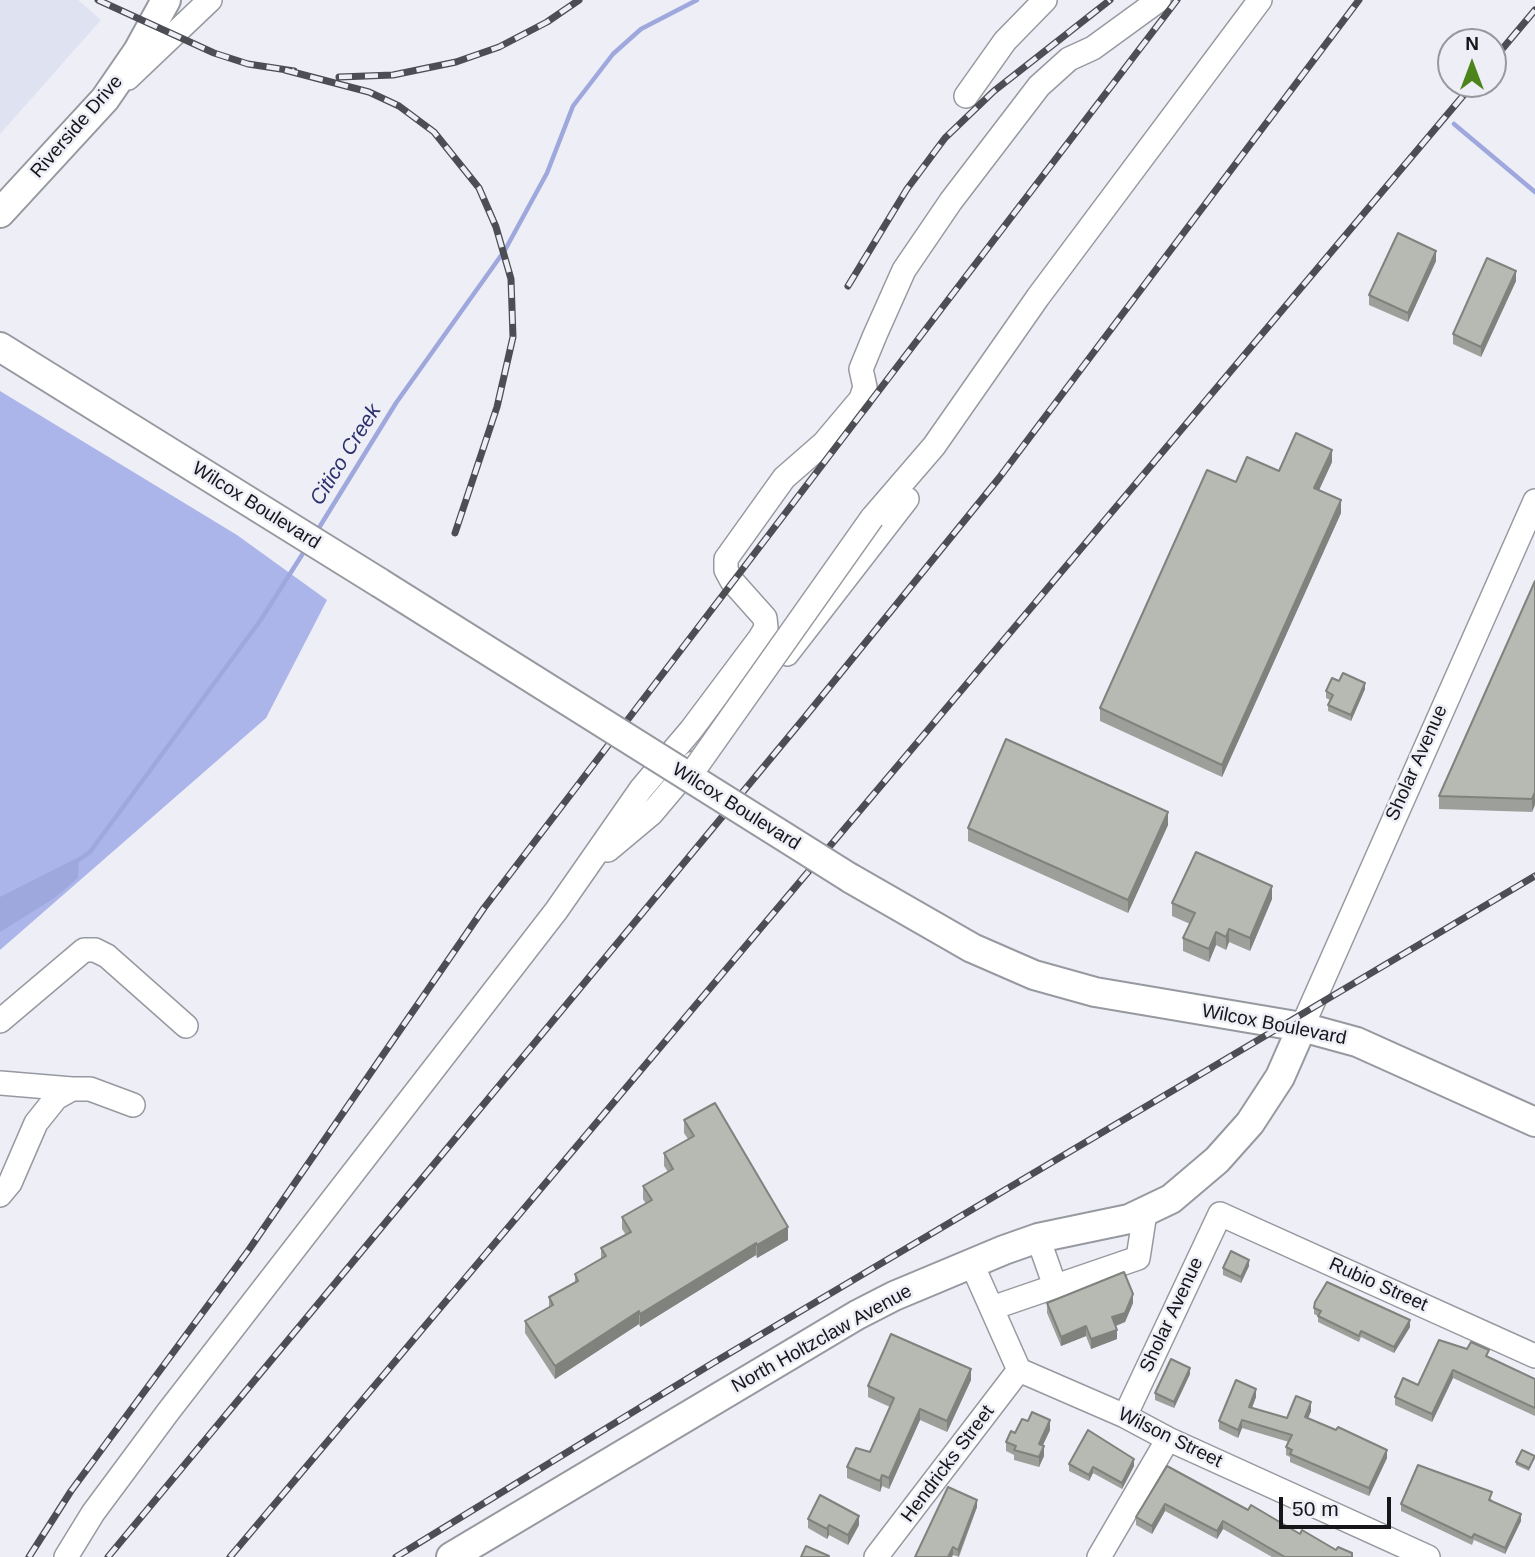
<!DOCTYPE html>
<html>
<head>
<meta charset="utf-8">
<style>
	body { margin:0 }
	#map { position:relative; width:1535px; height:1557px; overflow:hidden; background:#edeef6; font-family:Helvetica,sans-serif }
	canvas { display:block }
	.north { position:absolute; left:1437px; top:28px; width:70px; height:70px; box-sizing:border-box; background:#edeef6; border:2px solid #97989e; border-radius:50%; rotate:0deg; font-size:19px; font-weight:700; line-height:28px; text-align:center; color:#151619 }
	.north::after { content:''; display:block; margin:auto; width:24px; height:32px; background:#4d831c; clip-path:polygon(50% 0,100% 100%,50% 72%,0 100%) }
	.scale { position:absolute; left:1279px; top:1497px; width:112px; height:32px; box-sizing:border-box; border:4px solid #151619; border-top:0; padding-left:9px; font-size:21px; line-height:24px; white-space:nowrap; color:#151619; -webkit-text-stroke:5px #edeef6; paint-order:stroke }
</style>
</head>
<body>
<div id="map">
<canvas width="1535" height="1557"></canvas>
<div class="north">N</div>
<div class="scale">50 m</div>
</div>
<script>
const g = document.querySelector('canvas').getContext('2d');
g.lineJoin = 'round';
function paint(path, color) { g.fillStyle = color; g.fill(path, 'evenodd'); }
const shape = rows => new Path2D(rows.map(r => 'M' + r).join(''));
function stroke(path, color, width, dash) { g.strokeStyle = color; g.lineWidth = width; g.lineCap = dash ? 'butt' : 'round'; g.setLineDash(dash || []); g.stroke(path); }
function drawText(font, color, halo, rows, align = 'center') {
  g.font = font + ' Helvetica,sans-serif'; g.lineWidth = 5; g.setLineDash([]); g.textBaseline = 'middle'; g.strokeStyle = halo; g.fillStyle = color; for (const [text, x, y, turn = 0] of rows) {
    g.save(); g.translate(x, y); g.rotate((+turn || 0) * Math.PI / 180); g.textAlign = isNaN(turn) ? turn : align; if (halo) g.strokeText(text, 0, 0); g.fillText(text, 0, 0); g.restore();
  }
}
const built = shape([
	[0,0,78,0,101,20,0,134]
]);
const forest = shape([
	[0,391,237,535,327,600,266,718,0,950]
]);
const water = shape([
	[79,857,78,878,53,899,0,932,0,897]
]);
const stream = shape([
	[1454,124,1535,192],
	[317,531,396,403,505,250,547,173,573,106,613,54,641,29,697,0],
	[74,863,90,852,260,621,307,547]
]);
const minor = shape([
	[128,78,210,0],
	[966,96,1005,41,1045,0],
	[872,518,934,446,1038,297,1260,0],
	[787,654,907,499],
	[608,850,651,814,694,763],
	[0,1021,84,950,95,950,107,956,186,1026],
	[1302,1027,1535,501],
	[0,1083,72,1089],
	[0,1195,10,1183,36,1123,56,1098,72,1089,90,1089,133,1105],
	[1038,1238,1055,1286],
	[971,1262,1019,1370,1125,1416,1168,1439,1428,1557],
	[992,1308,1138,1258,1145,1213],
	[1125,1416,1220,1214,1535,1356],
	[66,1557,93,1513,168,1412,556,911,641,789,691,730,760,638,766,628,765,618,732,581,726,570,726,559,784,478,824,443,861,399,865,387,861,369,875,335,904,270,951,201,1039,86,1069,59,1093,48,1159,0],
	[876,1557,1019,1370],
	[1099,1557,1168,1439]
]);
const major = shape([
	[0,213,105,99,138,51,166,0],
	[0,347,380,583],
	[850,878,972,948,1034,975,1095,992,1302,1027,1357,1042,1535,1122],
	[451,1557,857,1315,894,1296,1004,1250,1038,1238,1129,1219,1171,1199,1217,1160,1250,1123,1280,1077,1302,1027]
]);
const rail = shape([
	[98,0,214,53,248,64,294,71],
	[1493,60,1535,10],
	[285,70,369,92,399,106,434,132,479,188,496,227,511,279,513,337,497,407,455,533],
	[339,77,393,75,456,62,499,47,547,22,579,0],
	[848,286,907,189,945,138,994,91,1110,0],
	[29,1557,71,1491,248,1251,484,908,1177,0],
	[108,1557,805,717,999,478,1359,0],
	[230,1557,1473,84],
	[396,1557,713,1363,1535,876]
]);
const minorBridge = shape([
	[689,777,872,518]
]);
const majorBridge = shape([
	[380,583,850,878]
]);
const wall = shape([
	[1436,261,1408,322,1369,305,1369,295],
	[1516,281,1481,357,1453,344,1453,334],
	[1332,462,1319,490,1341,513,1222,777,1100,721,1100,708,1236,482,1279,471],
	[1535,581,1532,812,1439,809,1439,796],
	[1365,689,1351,721,1328,711,1328,705,1330,700,1326,698,1326,691],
	[1168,825,1128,913,968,841,968,828],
	[1272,899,1250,951,1229,942,1226,950,1216,945,1209,962,1183,951,1183,938,1190,924,1172,916,1172,903],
	[684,1120,788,1240,757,1258,756,1255,640,1327,639,1324,555,1379,525,1333,525,1321,549,1307,549,1297,575,1283,575,1274,601,1259,601,1248,626,1235,622,1229,622,1217,646,1204,643,1199,643,1186,668,1172,664,1166,664,1153,688,1139,684,1133],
	[1249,1266,1241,1283,1223,1275,1223,1268],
	[1047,1303,1133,1303,1125,1322,1116,1326,1117,1339,1091,1349,1086,1336,1061,1346,1047,1313],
	[1314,1308,1410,1327,1394,1353,1361,1337,1359,1342,1318,1322,1318,1316,1314,1314],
	[1439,1340,1489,1358,1535,1379,1535,1416,1453,1378,1432,1422,1395,1405,1395,1397,1418,1385],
	[1190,1374,1174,1408,1155,1400,1155,1393],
	[971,1380,947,1432,920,1420,889,1489,882,1486,880,1492,847,1478,847,1467,870,1452,890,1407,868,1397,868,1386],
	[1256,1397,1252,1408,1287,1418,1311,1411,1308,1419,1387,1458,1369,1496,1290,1462,1290,1457,1286,1455,1286,1447,1289,1442,1242,1428,1238,1438,1219,1429,1219,1421],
	[1050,1430,1043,1445,1044,1456,1039,1467,1014,1460,1014,1455,1006,1451,1006,1442],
	[1535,1456,1529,1471,1516,1465,1516,1462],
	[1069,1464,1134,1466,1122,1489,1093,1473,1089,1481,1069,1471],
	[1167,1466,1248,1510,1352,1557,1272,1557,1223,1529,1217,1539,1165,1511,1152,1534,1136,1525,1136,1517],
	[1492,1499,1491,1501,1521,1521,1505,1554,1474,1540,1472,1545,1401,1511,1401,1504],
	[977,1507,959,1557,953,1555,915,1557],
	[808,1519,859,1525,848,1545,829,1535,827,1539,808,1528]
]);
const shadedWall = shape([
	[1436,251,1436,261,1408,322,1408,313],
	[1516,271,1516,281,1481,357,1481,347],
	[1332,450,1332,462,1314,501,1314,488],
	[1341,500,1341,513,1222,777,1222,765],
	[1365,683,1365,689,1351,721,1351,715],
	[1535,792,1535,805,1532,812,1532,799],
	[1168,812,1168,825,1128,913,1128,900],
	[1272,886,1272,899,1250,951,1250,938],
	[1229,929,1229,942,1226,950,1226,937],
	[1216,932,1216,945,1209,962,1209,949],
	[788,1227,788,1240,757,1258,757,1245],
	[756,1243,756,1255,640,1327,640,1314],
	[1249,1260,1249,1266,1241,1283,1241,1277],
	[1133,1294,1133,1303,1125,1322,1112,1327,1112,1317],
	[639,1311,639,1324,555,1379,555,1366],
	[1410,1320,1410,1327,1394,1353,1394,1347],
	[1086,1326,1086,1336,1061,1346,1061,1337],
	[1117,1330,1117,1339,1091,1349,1091,1339],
	[1190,1368,1190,1374,1174,1408,1174,1402],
	[971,1369,971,1380,947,1432,947,1421],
	[1453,1370,1453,1378,1432,1422,1432,1414],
	[1256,1389,1256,1397,1249,1415,1249,1407],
	[1311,1402,1311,1411,1305,1425,1305,1417],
	[920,1409,920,1420,889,1489,889,1478],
	[1050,1420,1050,1430,1039,1453,1039,1444],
	[1242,1420,1242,1428,1238,1438,1238,1430],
	[1044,1446,1044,1456,1039,1467,1039,1457],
	[1387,1450,1387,1458,1369,1496,1369,1488],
	[1134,1459,1134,1466,1122,1489,1122,1483],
	[1093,1467,1093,1473,1089,1481,1089,1475],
	[882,1475,882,1486,880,1492,880,1481],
	[977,1500,977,1507,958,1557,958,1550],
	[1165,1504,1165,1511,1152,1534,1152,1526],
	[1521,1514,1521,1521,1505,1554,1505,1548],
	[859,1516,859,1525,848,1545,848,1535],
	[1223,1521,1223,1529,1217,1539,1217,1531],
	[829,1525,829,1535,827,1539,827,1529],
	[953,1547,953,1555,952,1557,948,1557]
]);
const building = shape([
	[1398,233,1436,251,1408,313,1369,295,1398,233],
	[1487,258,1516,271,1481,347,1453,334,1487,258],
	[1296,433,1332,450,1314,488,1341,500,1222,765,1100,708,1207,470,1236,482,1247,457,1279,471,1296,433],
	[1535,581,1535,792,1532,799,1439,796,1535,581],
	[1343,673,1365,683,1351,715,1328,705,1333,695,1326,691,1332,678,1339,681,1343,673],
	[1006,739,1168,812,1128,900,968,828,1006,739],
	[1196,852,1272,886,1250,938,1229,929,1226,937,1216,932,1209,949,1183,938,1195,913,1172,903,1196,852],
	[715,1103,788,1227,757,1245,756,1243,640,1314,639,1311,555,1366,525,1321,553,1305,549,1297,578,1281,575,1274,606,1256,601,1248,631,1232,622,1217,652,1200,643,1186,673,1169,664,1153,694,1136,684,1120,715,1103],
	[1231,1251,1249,1260,1241,1277,1223,1268,1231,1251],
	[1124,1272,1133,1294,1125,1313,1112,1317,1117,1330,1091,1339,1086,1326,1061,1337,1047,1303,1124,1272],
	[1327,1282,1410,1320,1394,1347,1361,1331,1359,1336,1318,1316,1321,1311,1314,1308,1315,1302,1327,1282],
	[891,1334,971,1369,947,1421,920,1409,889,1478,882,1475,880,1481,847,1467,856,1448,870,1452,894,1398,868,1386,891,1334],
	[1439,1340,1467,1349,1471,1342,1489,1350,1486,1356,1535,1379,1535,1408,1453,1370,1432,1414,1395,1397,1403,1378,1418,1385,1439,1340],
	[1171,1359,1190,1368,1174,1402,1155,1393,1171,1359],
	[1236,1380,1256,1389,1249,1407,1287,1418,1296,1396,1311,1402,1305,1417,1336,1430,1338,1427,1387,1450,1369,1488,1290,1454,1292,1450,1286,1447,1292,1435,1242,1420,1238,1430,1219,1421,1236,1380],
	[1032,1412,1050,1420,1039,1444,1044,1446,1039,1457,1014,1450,1016,1446,1006,1442,1011,1431,1015,1433,1022,1419,1028,1421,1032,1412],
	[1088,1430,1134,1459,1122,1483,1093,1467,1089,1475,1069,1464,1088,1430],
	[1522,1450,1535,1456,1529,1468,1516,1462,1522,1450],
	[1418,1465,1492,1492,1489,1500,1521,1514,1505,1548,1474,1534,1472,1538,1401,1504,1418,1465],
	[1167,1466,1248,1510,1251,1505,1300,1534,1302,1530,1336,1550,1338,1547,1352,1553,1352,1557,1285,1557,1223,1521,1217,1531,1165,1504,1152,1526,1136,1517,1167,1466],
	[948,1487,977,1500,958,1550,953,1547,948,1557,915,1557,948,1487],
	[820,1495,859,1516,848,1535,829,1525,827,1529,808,1519,820,1495],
	[806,1546,829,1556,828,1557,801,1557,806,1546]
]);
const streetNames = [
	["Riverside Drive",77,127,-49],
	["Wilcox Boulevard",256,506,32],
	["Sholar Avenue",1417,763,-66],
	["Wilcox Boulevard",736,807,32],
	["Wilcox Boulevard",1274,1025,11],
	["Rubio Street",1378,1285,24],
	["Sholar Avenue",1172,1315,-65],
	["North Holtzclaw Avenue",822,1339,-29],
	["Wilson Street",1170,1438,26],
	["Hendricks Street",948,1464,-53]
];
const waterNames = [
	["Citico Creek",346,455,-58]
];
paint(built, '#dee2f1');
paint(forest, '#acb5ea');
paint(water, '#9fa8dc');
stroke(stream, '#9fa8dc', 4.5);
stroke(minor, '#9799a0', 26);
stroke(major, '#9799a0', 32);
stroke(minor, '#fff', 23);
stroke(major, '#fff', 28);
stroke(rail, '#4d4e53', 7);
stroke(rail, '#edeef6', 4.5, [13]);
stroke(minorBridge, '#9799a0', 26, []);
stroke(majorBridge, '#9799a0', 32, []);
stroke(minorBridge, '#fff', 23);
stroke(majorBridge, '#fff', 28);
paint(wall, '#9da09a');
paint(shadedWall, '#7f827d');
paint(building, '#b6bab3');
stroke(building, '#7f827d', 2);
drawText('19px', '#151619', '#edeef6', streetNames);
drawText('italic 21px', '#2c306e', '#edeef6', waterNames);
</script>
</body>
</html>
